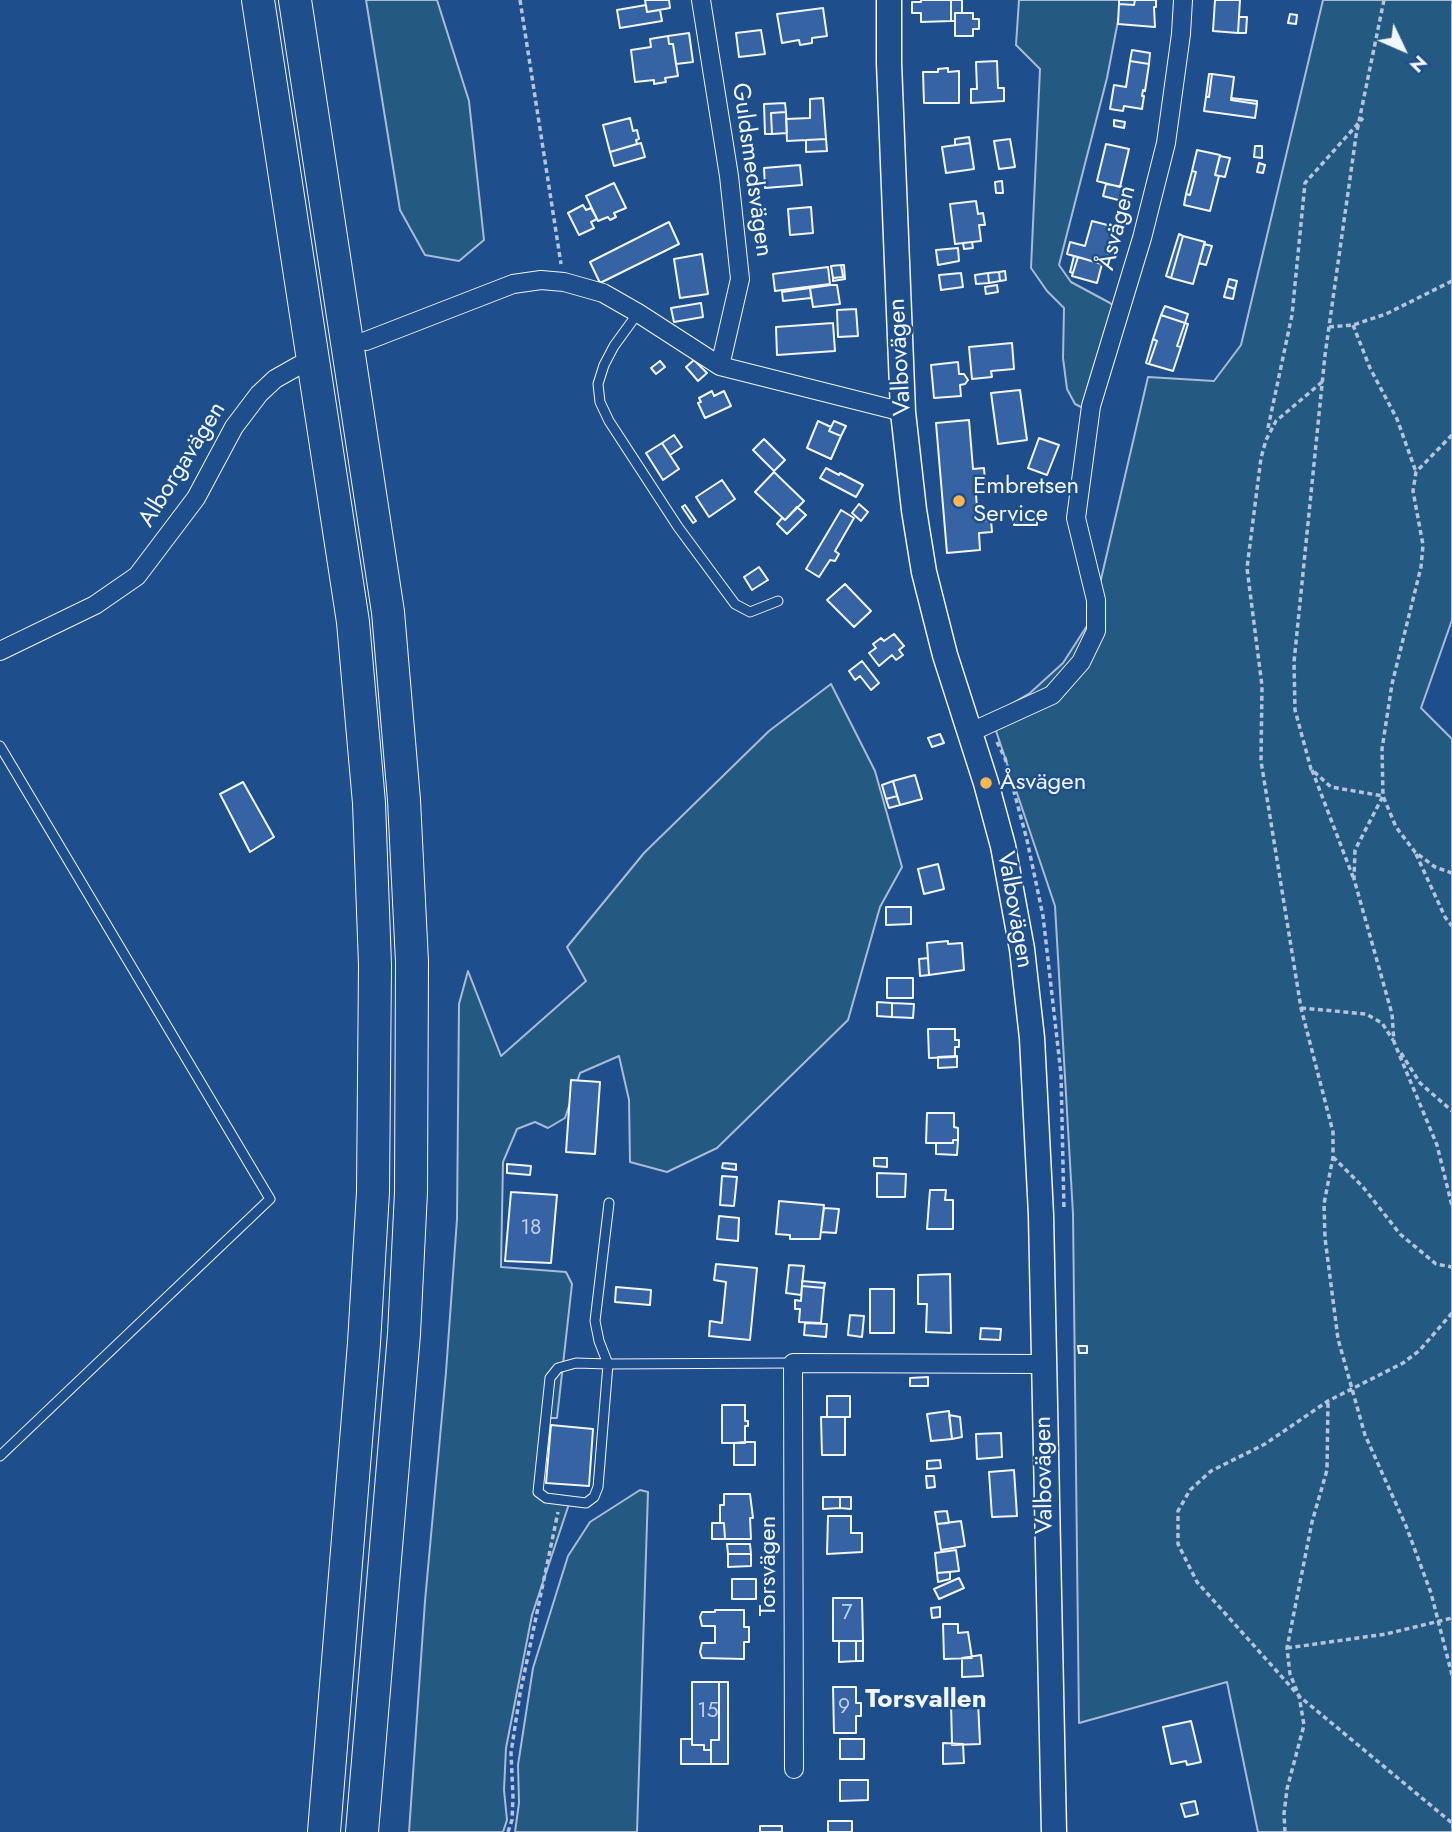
<!DOCTYPE html>
<html>
<head>
<meta charset="utf-8">
<style>
	body { margin:0 }
	#map { position:relative; width:1452px; height:1832px; overflow:hidden; background:#1f4e8c; font-family:Jost,sans-serif }
	canvas { display:block }
	.north { position:absolute; left:1368px; top:14px; width:70px; height:70px; -webkit-text-stroke:5px #1f4e8c; paint-order:stroke; rotate:134deg; font-size:19px; font-weight:700; line-height:28px; text-align:center; color:#f2f6ff }
	.north::after { content:''; display:block; margin:auto; width:24px; height:32px; background:#f2f6ff; clip-path:polygon(50% 0,100% 100%,50% 72%,0 100%) }
</style>
</head>
<body>
<div id="map">
<canvas width="1452" height="1832"></canvas>
<div class="north">N</div>
</div>
<script>
const g = document.querySelector('canvas').getContext('2d');
g.lineJoin = 'round';
function paint(path, color) { g.fillStyle = color; g.fill(path, 'evenodd'); }
const shape = rows => new Path2D(rows.map(r => 'M' + r).join(''));
function stroke(path, color, width, dash) { g.strokeStyle = color; g.lineWidth = width; g.lineCap = dash ? 'butt' : 'round'; g.setLineDash(dash || []); g.stroke(path); }
function drawText(font, color, halo, rows, align = 'center') {
  g.font = font + ' Jost,sans-serif'; g.lineWidth = 5; g.setLineDash([]); g.textBaseline = 'middle'; g.strokeStyle = halo; g.fillStyle = color; for (const [text, x, y, turn = 0] of rows) {
    g.save(); g.translate(x, y); g.rotate((+turn || 0) * Math.PI / 180); g.textAlign = isNaN(turn) ? turn : align; if (halo) g.strokeText(text, 0, 0); g.fillText(text, 0, 0); g.restore();
  }
}
const green = shape([
	[366,0,437,0,469,101,484,240,459,261,425,255,400,210,366,0],
	[1019,0,1122,0,1107,78,1059,265,1071,282,1110,303,1117,309,1087,410,1075,404,1067,389,1063,358,1064,308,1047,291,1031,268,1040,69,1016,45,1019,0],
	[1323,0,1452,0,1452,620,1421,708,1452,739,1452,1832,1258,1832,1227,1682,1079,1723,1073,1214,1055,906,991,716,1030,693,1063,663,1092,618,1148,377,1214,381,1241,345,1323,0],
	[831,684,875,771,902,867,880,907,848,1020,717,1148,667,1172,630,1162,629,1100,619,1056,580,1073,565,1118,548,1128,535,1122,517,1129,503,1162,501,1267,566,1272,572,1284,557,1418,543,1418,538,1496,569,1504,532,1615,506,1748,504,1790,507,1820,503,1832,409,1832,425,1601,446,1372,457,1219,459,1004,468,971,501,1056,586,981,567,947,644,853,769,731,831,684],
	[640,1490,648,1492,637,1832,515,1832,519,1803,518,1765,533,1668,568,1556,590,1522,640,1490]
]);
const building = shape([
	[645,0,669,0,670,8,647,12,645,0],
	[921,0,951,0,951,21,921,22,921,13,912,13,912,2,921,2,921,0],
	[951,0,962,0,962,13,955,13,955,21,951,21,951,0],
	[1119,0,1135,0,1134,5,1119,4,1119,0],
	[1135,0,1156,0,1156,7,1154,7,1155,27,1118,24,1119,4,1134,5,1135,0],
	[1215,0,1240,0,1238,33,1213,31,1215,0],
	[646,5,647,12,660,10,662,21,620,28,617,10,646,5],
	[823,8,827,36,812,38,812,43,800,45,799,40,782,43,777,14,823,8],
	[955,13,973,13,973,19,979,19,979,29,973,29,973,36,955,36,955,13],
	[1290,14,1297,15,1296,24,1288,23,1290,14],
	[1239,17,1247,17,1246,33,1238,33,1239,17],
	[761,30,765,54,739,57,736,33,761,30],
	[689,33,693,62,676,64,673,44,669,44,668,36,689,33],
	[668,36,669,44,673,44,678,76,665,78,666,82,654,84,654,80,635,82,631,50,651,47,650,39,668,36],
	[1132,50,1150,53,1149,64,1130,61,1132,50],
	[997,61,998,88,1004,88,1004,101,971,103,971,89,977,89,976,62,997,61],
	[1130,61,1149,64,1145,91,1143,90,1142,96,1144,96,1142,109,1124,106,1123,111,1110,109,1114,85,1126,87,1130,61],
	[948,68,948,72,959,71,959,103,924,103,923,72,938,72,938,69,948,68],
	[1209,74,1212,74,1209,97,1206,97,1209,74],
	[1212,74,1234,77,1231,100,1257,104,1255,118,1204,111,1206,97,1209,97,1212,74],
	[823,98,826,139,787,141,786,119,810,118,810,99,823,98],
	[1231,98,1257,101,1257,104,1231,100,1231,98],
	[785,103,786,112,771,113,772,134,765,134,764,104,785,103],
	[786,112,787,133,772,134,771,113,786,112],
	[630,118,633,131,637,130,639,139,636,140,637,144,610,152,603,125,630,118],
	[1114,120,1125,122,1124,128,1114,126,1114,120],
	[969,137,970,143,955,145,955,139,969,137],
	[826,139,827,151,806,152,806,140,826,139],
	[1010,139,1015,167,999,169,994,141,1010,139],
	[641,143,645,157,614,166,610,152,641,143],
	[970,143,974,169,946,173,942,147,970,143],
	[1106,144,1129,149,1120,187,1097,181,1106,144],
	[1255,146,1262,146,1262,158,1254,157,1255,146],
	[1197,150,1220,155,1215,175,1219,176,1210,211,1184,205,1186,194,1190,195,1196,172,1192,171,1197,150],
	[1220,156,1230,158,1225,177,1215,175,1220,156],
	[1259,163,1265,165,1263,173,1257,172,1259,163],
	[800,165,802,185,765,188,764,168,800,165],
	[1192,171,1196,172,1190,195,1186,194,1192,171],
	[1002,181,1003,193,996,193,995,182,1002,181],
	[614,183,626,208,614,213,616,217,610,220,608,217,598,221,586,196,614,183],
	[1106,184,1129,188,1128,192,1125,191,1122,201,1103,196,1106,184],
	[976,201,978,214,983,213,985,225,979,225,981,241,955,244,950,204,976,201],
	[583,205,586,210,591,208,597,219,591,222,594,228,579,235,568,213,583,205],
	[811,207,813,233,790,235,788,209,811,207],
	[1092,221,1115,227,1105,265,1067,254,1070,242,1085,246,1092,221],
	[669,222,679,244,600,283,590,262,669,222],
	[1179,234,1183,236,1171,278,1166,276,1179,234],
	[1183,236,1205,242,1193,284,1171,278,1183,236],
	[972,242,973,248,964,249,963,243,972,242],
	[1204,244,1212,246,1206,265,1199,263,1204,244],
	[958,248,959,261,938,265,936,250,958,248],
	[702,254,708,294,680,298,674,259,702,254],
	[1074,256,1078,257,1073,273,1070,272,1074,256],
	[1078,257,1102,264,1097,283,1072,276,1078,257],
	[841,265,843,277,833,278,831,266,841,265],
	[841,265,844,265,845,279,833,281,833,278,843,277,841,265],
	[828,267,830,284,775,291,773,274,828,267],
	[1005,271,1006,280,1000,281,999,272,1005,271],
	[999,272,1000,281,989,283,988,273,999,272],
	[961,273,963,287,941,290,939,275,961,273],
	[988,273,989,283,976,284,975,275,988,273],
	[1229,279,1237,281,1235,289,1227,286,1229,279],
	[831,285,837,285,840,304,813,307,810,288,831,285],
	[997,285,998,292,986,294,985,287,997,285],
	[1227,286,1235,289,1233,299,1224,297,1227,286],
	[810,288,811,298,783,301,782,292,810,288],
	[701,303,703,317,674,322,671,308,701,303],
	[1165,306,1188,314,1185,323,1161,315,1165,306],
	[856,309,858,336,838,337,837,310,856,309],
	[1161,315,1185,323,1177,346,1181,347,1173,371,1149,364,1157,341,1153,339,1161,315],
	[833,323,835,351,777,355,776,327,833,323],
	[1185,323,1188,324,1181,347,1177,346,1185,323],
	[1153,339,1157,341,1149,364,1146,363,1153,339],
	[1012,343,1014,369,991,371,992,377,972,379,969,347,1012,343],
	[694,360,707,373,698,381,686,367,694,360],
	[660,361,665,367,656,374,651,368,660,361],
	[958,362,959,374,964,374,968,380,965,384,960,385,961,396,934,398,931,365,958,362],
	[1020,390,1027,440,998,444,991,393,1020,390],
	[712,391,714,396,724,391,731,406,705,418,698,403,701,402,699,398,712,391],
	[969,420,973,469,984,468,985,481,975,481,978,521,991,520,992,532,979,533,980,550,947,553,936,423,969,420],
	[818,421,831,427,829,431,841,436,831,459,807,448,818,421],
	[834,421,846,426,841,436,829,431,834,421],
	[674,435,682,447,670,455,662,443,674,435],
	[1039,438,1059,445,1047,475,1028,468,1039,438],
	[764,439,785,460,774,471,753,450,764,439],
	[662,443,679,469,663,480,646,453,662,443],
	[826,468,839,475,840,473,863,485,856,497,820,478,826,468],
	[774,472,804,501,785,520,755,492,774,472],
	[722,480,735,499,709,517,696,497,722,480],
	[859,504,868,512,861,521,852,513,859,504],
	[685,505,696,521,693,523,682,507,685,505],
	[797,507,806,515,787,534,777,524,782,518,785,520,797,507],
	[841,510,854,518,835,551,839,554,835,561,830,560,819,577,806,569,841,510],
	[1013,512,1037,513,1037,525,1014,525,1013,512],
	[759,567,768,580,752,590,744,577,759,567],
	[845,584,871,611,854,627,827,600,845,584],
	[894,634,904,646,899,650,903,655,896,660,892,655,879,666,869,653,876,648,873,644,881,638,884,641,894,634],
	[862,661,879,683,871,690,860,676,855,680,849,671,862,661],
	[940,734,944,743,932,747,928,738,940,734],
	[915,775,922,799,900,805,893,781,915,775],
	[893,781,897,796,886,799,882,785,893,781],
	[243,782,274,837,250,852,220,794,243,782],
	[897,796,900,805,889,808,886,799,897,796],
	[938,864,944,889,924,894,918,869,938,864],
	[886,907,911,907,911,924,886,925,886,907],
	[948,941,948,944,962,943,964,970,929,975,927,943,948,941],
	[928,958,929,975,920,976,919,959,928,958],
	[887,978,913,978,913,998,887,998,887,978],
	[877,1002,892,1003,892,1017,877,1016,877,1002],
	[892,1003,914,1004,913,1018,892,1017,892,1003],
	[928,1029,955,1029,955,1040,959,1040,959,1047,955,1047,955,1057,929,1058,928,1029],
	[957,1056,957,1067,938,1068,938,1057,957,1056],
	[571,1080,600,1082,595,1154,566,1152,571,1080],
	[927,1113,954,1113,954,1127,958,1128,958,1140,953,1140,953,1143,926,1143,927,1113],
	[953,1140,958,1140,957,1155,936,1154,936,1143,953,1143,953,1140],
	[874,1158,887,1158,887,1167,874,1166,874,1158],
	[723,1163,736,1164,736,1170,722,1168,723,1163],
	[507,1164,531,1166,530,1175,507,1173,507,1164],
	[877,1173,906,1174,905,1197,877,1197,877,1173],
	[722,1176,737,1177,734,1206,720,1205,722,1176],
	[930,1190,946,1190,945,1200,953,1200,953,1229,927,1229,930,1190],
	[511,1192,557,1195,551,1263,505,1261,511,1192],
	[779,1201,824,1205,820,1239,790,1239,790,1235,776,1234,779,1201],
	[824,1208,839,1209,836,1233,821,1232,824,1208],
	[719,1216,739,1218,738,1241,717,1239,719,1216],
	[716,1264,757,1268,750,1340,709,1336,710,1321,722,1323,726,1282,714,1280,716,1264],
	[789,1265,804,1266,801,1295,786,1293,789,1265],
	[950,1274,951,1333,926,1332,927,1304,918,1304,918,1275,950,1274],
	[802,1281,825,1283,824,1288,802,1286,802,1281],
	[802,1286,824,1288,821,1323,799,1322,800,1309,795,1309,795,1300,801,1301,802,1286],
	[616,1287,651,1290,650,1305,615,1302,616,1287],
	[870,1289,894,1289,894,1333,870,1333,870,1289],
	[850,1315,864,1316,862,1337,848,1335,850,1315],
	[805,1323,827,1324,826,1337,804,1335,805,1323],
	[981,1328,1001,1329,1000,1340,980,1339,981,1328],
	[1078,1346,1087,1346,1087,1353,1079,1353,1078,1346],
	[928,1377,928,1386,910,1386,910,1378,928,1377],
	[827,1396,850,1396,850,1417,827,1417,827,1396],
	[722,1405,745,1405,745,1421,748,1421,748,1426,745,1426,745,1443,722,1443,722,1405],
	[949,1411,952,1439,931,1441,927,1414,949,1411],
	[949,1415,960,1417,962,1437,952,1439,949,1415],
	[821,1417,845,1417,845,1455,822,1455,821,1417],
	[551,1425,593,1429,589,1486,546,1483,551,1425],
	[1001,1433,1002,1457,977,1459,976,1434,1001,1433],
	[745,1442,755,1442,755,1465,734,1465,734,1443,745,1442],
	[940,1460,941,1468,927,1469,927,1461,940,1460],
	[1014,1470,1017,1516,992,1517,989,1472,1014,1470],
	[926,1476,934,1476,935,1487,927,1488,926,1476],
	[724,1494,750,1494,753,1518,750,1518,751,1539,725,1539,724,1523,720,1523,720,1505,724,1505,724,1494],
	[823,1497,840,1497,840,1508,823,1509,823,1497],
	[840,1497,851,1497,851,1509,840,1508,840,1497],
	[947,1511,949,1523,937,1524,935,1512,947,1511],
	[828,1516,851,1516,851,1533,862,1533,862,1552,827,1554,828,1516],
	[961,1521,965,1546,941,1550,937,1524,961,1521],
	[712,1523,724,1523,725,1539,712,1539,712,1523],
	[727,1544,750,1544,751,1554,728,1554,727,1544],
	[956,1550,959,1571,937,1573,935,1553,956,1550],
	[728,1554,751,1554,751,1566,728,1567,728,1554],
	[950,1572,950,1579,938,1582,937,1573,950,1572],
	[959,1578,964,1588,939,1599,934,1589,959,1578],
	[732,1579,756,1579,756,1599,732,1599,732,1579],
	[833,1598,862,1598,863,1641,833,1641,833,1598],
	[940,1607,940,1617,932,1618,931,1608,940,1607],
	[715,1610,744,1610,744,1627,749,1627,749,1642,744,1642,744,1659,702,1658,700,1652,702,1643,715,1643,715,1626,702,1626,700,1617,702,1612,715,1612,715,1610],
	[943,1624,958,1624,958,1633,968,1632,972,1658,944,1659,943,1624],
	[839,1641,856,1641,856,1661,839,1662,839,1641],
	[856,1641,863,1641,863,1661,856,1661,856,1641],
	[981,1655,983,1676,962,1677,962,1658,981,1655],
	[692,1682,719,1682,719,1740,711,1740,711,1750,704,1750,704,1745,692,1745,692,1682],
	[719,1682,728,1682,728,1764,711,1764,711,1740,719,1740,719,1682],
	[833,1687,856,1687,856,1703,861,1703,861,1716,856,1716,856,1733,834,1733,833,1687],
	[951,1702,978,1702,980,1744,952,1745,951,1702],
	[1191,1721,1201,1762,1187,1765,1186,1761,1171,1764,1163,1727,1191,1721],
	[681,1739,692,1739,692,1745,704,1745,704,1750,711,1750,711,1764,681,1764,681,1739],
	[840,1739,864,1739,864,1759,840,1759,840,1739],
	[943,1743,963,1744,964,1763,943,1764,943,1743],
	[840,1780,868,1780,868,1800,840,1801,840,1780],
	[1195,1801,1198,1814,1185,1817,1181,1804,1195,1801],
	[828,1821,852,1821,852,1832,828,1832,828,1821],
	[760,1826,782,1826,782,1832,760,1832,760,1826]
]);
const path = shape([
	[520,0,561,264],
	[1384,0,1356,136,1325,355,1294,662,1295,710,1311,769,1331,787,1383,796,1355,850,1354,879,1392,1014,1394,1042,1437,1145,1452,1206],
	[1353,325,1370,368,1397,419,1416,472],
	[1329,327,1353,325,1386,314,1452,281],
	[1322,382,1276,421,1266,440,1261,458,1247,568,1262,686,1261,761,1301,1008,1333,1132,1333,1157,1324,1204,1325,1238,1338,1339,1365,1435,1406,1526,1431,1593,1452,1675],
	[1268,428,1292,315,1305,183,1363,118],
	[1452,435,1416,472,1413,491,1423,545,1421,567,1392,684,1382,749,1383,796,1396,827,1415,852,1435,867,1452,873],
	[997,742,1005,758,1027,840,1043,916,1061,1074,1064,1210],
	[1312,770,1353,877],
	[1416,854,1445,917,1452,926],
	[1301,1008,1366,1014,1382,1023,1393,1040],
	[1401,1053,1420,1083,1452,1111],
	[1333,1157,1363,1187,1400,1234,1436,1264,1452,1267],
	[1452,1313,1419,1351,1403,1363,1328,1401,1265,1444,1211,1471,1190,1490,1178,1511,1178,1544,1197,1582,1299,1696,1452,1823],
	[1287,1648,1386,1634,1452,1618],
	[508,1832,512,1820,513,1797,511,1753,520,1694,558,1512],
	[1285,1832,1284,1814,1287,1789,1304,1725,1299,1696,1290,1674,1287,1648,1312,1522,1327,1470,1328,1401]
]);
const service = shape([
	[638,313,614,346,604,365,598,384,600,402,609,421,678,527,735,604,750,612,778,601],
	[0,746,270,1199,0,1456],
	[609,1203,595,1321,599,1341,608,1364,598,1487,594,1497,586,1503,546,1498,538,1492,550,1378,558,1368,576,1363,608,1364,793,1363]
]);
const minor = shape([
	[701,0,729,176,740,279,720,366,903,412],
	[366,341,513,284,541,280,564,282,603,293,638,313,720,366],
	[0,651,95,605,137,576,196,498,234,427,259,394,275,379,298,366],
	[971,732,1052,695,1081,662,1096,631,1096,600,1076,518,1091,406,1142,238,1166,143,1181,34,1183,0],
	[794,1769,793,1363,1044,1364]
]);
const secondary = shape([
	[889,0,889,63,903,412,914,510,924,572,945,655,986,783,1003,846,1022,949,1032,1038,1041,1215,1054,1832]
]);
const motorway = shape([
	[258,0,353,622,369,803,375,965,373,1192,364,1343,324,1832],
	[295,0,388,612,404,800,412,962,411,1192,404,1334,362,1832]
]);
const markers = [
	[959,501,7,"#ffb74d"],
	[986,783,7,"#ffb74d"]
];
const numberNames = [
	["18",531,1229],
	["7",847,1614],
	["9",844,1708],
	["15",708,1712]
];
const streetNames = [
	["Guldsmedsvägen",751,170,82],
	["Åsvägen",1118,228,-75],
	["Valbovägen",901,357,-93],
	["Alborgavägen",183,465,-58],
	["Valbovägen",1014,910,80],
	["Valbovägen",1045,1475,-91],
	["Torsvägen",769,1566,-90]
];
const poiNames = [
	["Embretsen",973,487],
	["Service",973,515],
	["Åsvägen",1000,783]
];
const neighbourhoodNames = [
	["Torsvallen",926,1701]
];
paint(green, '#245a82');
stroke(green, '#a8bbd7', 2);
paint(building, '#3563a3');
stroke(building, '#f2f6ff', 2);
stroke(service, '#f2f6ff', 11);
stroke(minor, '#f2f6ff', 20);
stroke(secondary, '#f2f6ff', 27);
stroke(motorway, '#f2f6ff', 34);
stroke(path, '#b3c4dc', 3.5, [5, 3.5]);
stroke(service, '#1f4e8c', 9);
stroke(minor, '#1f4e8c', 18);
stroke(secondary, '#1f4e8c', 24);
stroke(motorway, '#1f4e8c', 32);
for (const [x, y, r, color] of markers) { const dot = new Path2D(); dot.arc(x, y, r, 0, 2 * Math.PI); g.fillStyle = color; g.fill(dot); stroke(dot, '#1f4e8c', 2.5); }
drawText('21px', '#c3d1e8', null, numberNames);
drawText('24px', '#f2f6ff', '#1f4e8c', streetNames);
drawText('24px', '#f2f6ff', '#1f4e8c', poiNames, 'left');
drawText('bold 26px', '#f2f6ff', '#1f4e8c', neighbourhoodNames);
</script>
</body>
</html>
